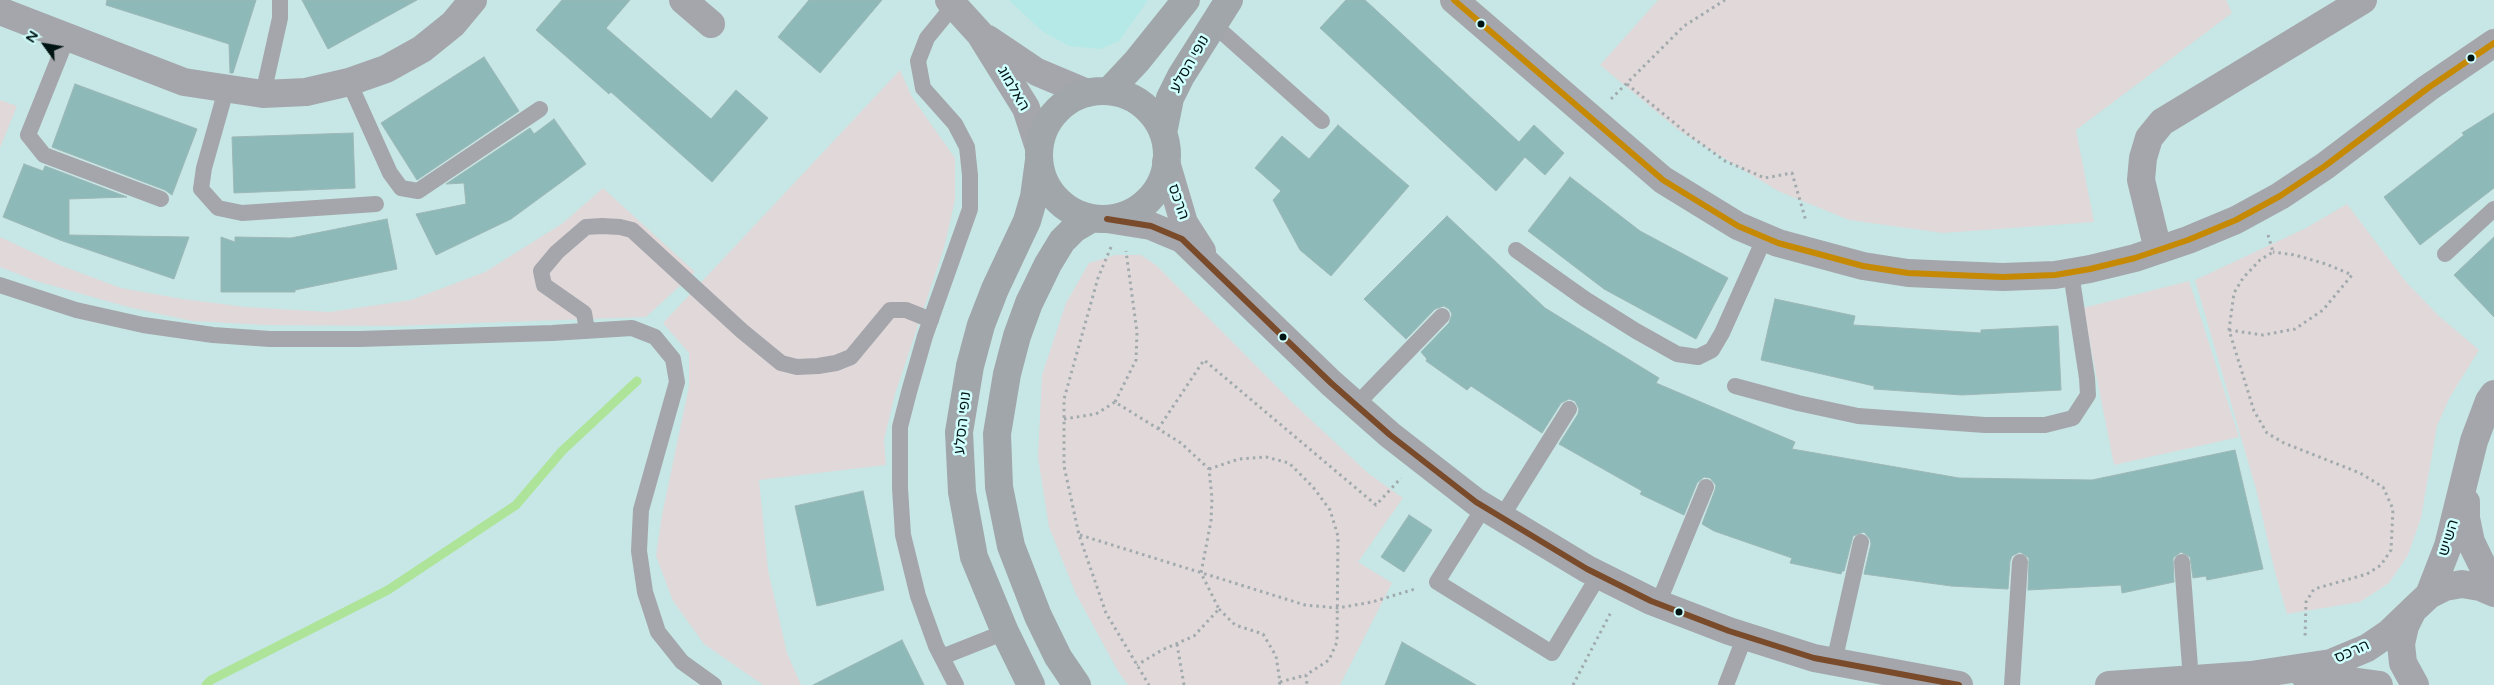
<!DOCTYPE html>
<html>
<head>
<meta charset="utf-8">
<style>
	body { margin:0 }
	#map { position:relative; width:2494px; height:685px; overflow:hidden; background:#c6e7e5; font-family:"Varela Round",sans-serif }
	canvas { display:block }
	.north { position:absolute; left:20px; top:20px; width:50px; height:50px; -webkit-text-stroke:4px #d0fffd; paint-order:stroke; rotate:302deg; font-size:14px; font-weight:700; line-height:20px; text-align:center; color:#001414 }
	.north::after { content:''; display:block; margin:auto; width:18px; height:22px; background:#001414; clip-path:polygon(50% 0,100% 100%,50% 72%,0 100%) }
</style>
</head>
<body>
<div id="map">
<canvas width="2494" height="685"></canvas>
<div class="north">N</div>
</div>
<script>
const g = document.querySelector('canvas').getContext('2d');
g.lineJoin = 'round';
function paint(path, color) { g.fillStyle = color; g.fill(path, 'evenodd'); }
const shape = rows => new Path2D(rows.map(r => 'M' + r).join(''));
function stroke(path, color, width, dash) { g.strokeStyle = color; g.lineWidth = width; g.lineCap = dash ? 'butt' : 'round'; g.setLineDash(dash || []); g.stroke(path); }
function drawText(font, color, halo, rows, align = 'center') {
  g.font = font + ' "Varela Round","Noto Sans Hebrew",sans-serif'; g.lineWidth = 5; g.setLineDash([]); g.textBaseline = 'middle'; g.strokeStyle = halo; g.fillStyle = color; for (const [text, x, y, turn = 0] of rows) {
    g.save(); g.translate(x, y); g.rotate((+turn || 0) * Math.PI / 180); g.textAlign = isNaN(turn) ? turn : align; if (halo) g.strokeText(text, 0, 0); g.fillText(text, 0, 0); g.restore();
  }
}
const built = shape([
	[1009,0,1148,0,1119,41,1100,49,1069,46,1042,31]
]);
const green = shape([
	[1658,0,2226,0,2232,13,2076,130,2094,222,1943,233,1849,220,1778,191,1681,132,1600,65],
	[900,70,912,97,955,158,955,200,944,248,895,394,884,440,886,465,759,480,768,570,787,653,801,685,763,685,704,644,673,601,656,556,662,515,689,386,689,353,663,323],
	[0,100,17,106,0,148],
	[603,188,695,272,646,317,394,326,266,325,192,321,128,307,36,281,0,267,0,237,62,266,121,288,183,299,246,307,329,312,411,300,485,272,563,223],
	[2347,204,2406,282,2439,316,2479,350,2450,397,2437,426,2421,518,2408,555,2389,583,2360,602,2287,614,2275,572,2256,489,2195,280,2306,228],
	[1115,255,1141,255,1156,265,1294,404,1369,474,1403,498,1358,562,1392,583,1340,685,1128,685,1119,673,1076,594,1049,527,1038,457,1042,375,1066,303,1089,263],
	[2189,281,2239,437,2114,465,2083,308]
]);
const stream = shape([
	[206,685,211,680,388,590,516,505,562,451,637,381]
]);
const building = shape([
	[107,0,256,0,233,73,230,73,229,44,106,5,107,0],
	[302,0,417,0,328,49,302,0],
	[562,0,630,0,606,28,711,119,736,90,768,118,712,182,611,92,609,94,536,30,562,0],
	[809,0,882,0,820,73,778,37,809,0],
	[1346,0,1365,0,1519,142,1534,125,1564,153,1545,175,1525,157,1496,191,1320,28,1346,0],
	[484,57,519,111,417,180,381,123,484,57],
	[75,84,197,129,172,195,165,190,52,147,75,84],
	[2494,113,2494,188,2420,245,2384,197,2464,135,2462,133,2494,113],
	[554,119,586,164,511,219,436,255,416,214,466,204,464,183,446,184,530,128,534,134,554,119],
	[1338,125,1409,186,1331,276,1300,250,1273,200,1281,191,1255,168,1282,136,1309,159,1338,125],
	[353,133,355,188,234,193,232,137,353,133],
	[24,164,43,171,45,166,127,197,69,199,69,235,189,237,174,279,60,240,3,217,24,164],
	[1570,177,1640,231,1728,278,1696,339,1604,289,1528,231,1570,177],
	[1447,216,1545,308,1659,378,1656,383,1795,442,1792,449,1959,478,2092,480,2235,450,2263,569,2207,580,2206,576,2193,578,2190,557,2181,552,2173,558,2174,582,2122,593,2121,585,2028,590,2029,558,2020,552,2012,556,2010,561,2008,589,1951,586,1864,574,1871,544,1870,539,1864,532,1853,536,1844,571,1842,571,1841,574,1790,563,1792,558,1714,531,1702,524,1715,490,1716,485,1710,478,1704,477,1697,483,1684,515,1640,494,1642,491,1559,444,1578,414,1579,409,1575,401,1569,399,1561,403,1542,433,1471,386,1467,390,1426,361,1427,359,1421,352,1449,323,1452,314,1449,309,1444,306,1435,309,1406,339,1364,299,1447,216],
	[387,219,397,269,295,290,295,292,221,292,221,237,235,242,235,237,291,238,387,219],
	[2494,237,2494,317,2454,275,2494,237],
	[1775,299,1855,316,1853,325,1981,333,1981,330,2058,326,2061,390,1962,395,1874,389,1874,386,1761,360,1775,299],
	[863,491,884,590,817,606,795,506,863,491],
	[1409,515,1432,530,1404,572,1381,557,1409,515],
	[902,640,924,685,813,685,902,640],
	[1402,642,1476,685,1385,685,1402,642]
]);
const path = shape([
	[1627,84,1689,135,1725,161,1765,178,1792,173,1806,221],
	[1611,99,1684,26,1725,0],
	[2268,235,2273,252,2260,260,2243,278,2234,293,2229,330,2254,411,2267,433,2284,443,2360,473,2383,487,2393,509,2391,550,2381,565,2367,574,2314,589,2306,602,2305,639],
	[1111,247,1098,278,1064,399,1064,466,1079,535,1106,613,1149,685],
	[2229,330,2263,335,2295,329,2323,310,2352,275,2326,264,2295,255,2273,252],
	[1115,402,1136,360,1137,332,1126,251],
	[1064,419,1096,414,1115,402,1181,443,1209,469,1212,498,1211,521,1201,573,1219,609,1194,636,1162,650,1137,665],
	[1158,429,1204,360,1376,505,1401,478],
	[1209,469,1239,459,1266,457,1289,463,1313,487,1330,510,1338,536,1337,642,1329,660,1306,675,1307,685],
	[1080,535,1305,605,1338,608,1372,602,1415,589],
	[1219,609,1235,625,1263,634,1276,656,1280,682,1279,685],
	[1177,644,1184,685],
	[1280,682,1306,675],
	[1573,685,1611,612]
]);
const lane = shape([
	[954,5,927,38,918,61,923,88,955,124,967,147,970,175,970,209,925,336,909,392,900,427,900,488,903,535,918,596,936,646,956,685],
	[1213,24,1322,121],
	[67,38,28,135,44,155,161,199],
	[349,82,390,173,401,188,418,191,540,109],
	[226,90,204,168,201,189,218,208,242,213,376,204],
	[263,94,280,18,280,0],
	[1516,250,1585,299,1636,331,1677,354,1698,357,1712,350,1722,333,1765,237],
	[2445,254,2494,209],
	[0,285,76,310,143,325,213,335,270,339,359,339,552,333,632,328,655,337,673,359,677,382,641,510,639,551,645,592,658,632,682,662,714,685],
	[587,330,584,313,544,285,541,271,557,252,586,227,602,226,620,227,632,230,742,331,781,363,797,367,818,366,836,363,851,357,890,310,906,310,931,320],
	[1735,386,1798,403,1858,416,1985,425,2045,425,2073,418,2088,395,2087,378,2071,273],
	[1356,405,1442,316],
	[1484,507,1437,582,1552,653,1599,575],
	[1501,518,1569,409],
	[2182,562,2191,680],
	[1658,604,1706,487],
	[942,657,1005,632],
	[1834,662,1861,542],
	[1726,685,1745,636],
	[2012,685,2020,562]
]);
const street = shape([
	[683,0,711,24],
	[949,0,980,34,1026,108,1039,148],
	[1454,0,1663,180,1738,226,1778,243,1863,266,1908,273,1954,275,2003,277,2055,275,2090,269,2135,258,2188,240,2236,220,2280,196,2325,166,2428,88,2494,43],
	[0,11,184,82,263,94,306,92,349,82,386,69,422,49,453,24,473,0],
	[988,39,1037,72,1087,93],
	[1166,162,1184,223,1202,251],
	[1107,219,1151,226,1182,239,1331,383,1390,435,1476,502,1587,569,1651,601,1729,631,1814,658,1959,685],
	[2158,250,2141,180,2143,158,2149,138,2162,122,2363,0],
	[2466,502,2466,518,2471,542,2494,589],
	[2429,595,2448,546,2474,441,2489,401,2494,394],
	[2304,675,2379,685],
	[2109,685,2251,675,2331,663,2367,648,2389,633,2413,610],
	[2415,685,2403,663,2401,644,2405,626,2413,610,2429,595,2445,587,2462,584,2480,587,2494,593]
]);
const secondary = shape([
	[1109,91,1137,61,1186,0],
	'1039 155a64 64 0 1 1 128 0a64 64 0 1 1-128 0Z',
	[1163,133,1170,98,1181,76,1229,0],
	[1031,685,1005,632,974,557,962,492,959,432,970,366,981,325,995,289,1027,221,1034,197,1039,160],
	[1077,685,1058,657,1038,616,1011,546,999,487,997,434,1007,374,1017,336,1029,303,1048,264,1062,241,1074,229,1091,219]
]);
const bus1 = shape([
	[1454,0,1663,180,1738,226,1778,243,1863,266,1908,273,1954,275,2003,277,2055,275,2090,269,2135,258,2188,240,2236,220,2280,196,2325,166,2428,88,2494,43]
]);
const bus2 = shape([
	[1107,219,1151,226,1182,239,1331,383,1390,435,1476,502,1587,569,1651,601,1729,631,1814,658,1959,685]
]);
const markers = [
	[1481,24,4.5,"#001414"],
	[2471,58,4.5,"#001414"],
	[1283,337,4.5,"#001414"],
	[1679,612,4.5,"#001414"]
];
const streetNames = [
	["נופי הסלע",1190,64,-60],
	["האלמוג",1013,89,60],
	["הרכס",1178,202,71],
	["נופי הסלע",963,423,-84],
	["השיש",2449,538,-73],
	["הרכס",2352,652,-24]
];
paint(built, '#b4e9e7');
paint(green, '#e0d8d9');
stroke(stream, '#aee49a', 9);
paint(building, '#8db9b8');
stroke(building, '#9db7b6', 1);
stroke(path, '#a1aaad', 3, [2.5, 4]);
stroke(lane, '#a5a6ab', 16);
stroke(street, '#a5a6ab', 28);
stroke(secondary, '#a0a6aa', 28);
stroke(bus1, '#c68904', 6);
stroke(bus2, '#7a4b2a', 6);
for (const [x, y, r, color] of markers) { const dot = new Path2D(); dot.arc(x, y, r, 0, 2 * Math.PI); g.fillStyle = color; g.fill(dot); stroke(dot, '#d0fffd', 2); }
drawText('15px', '#001414', '#d0fffd', streetNames);
</script>
</body>
</html>
